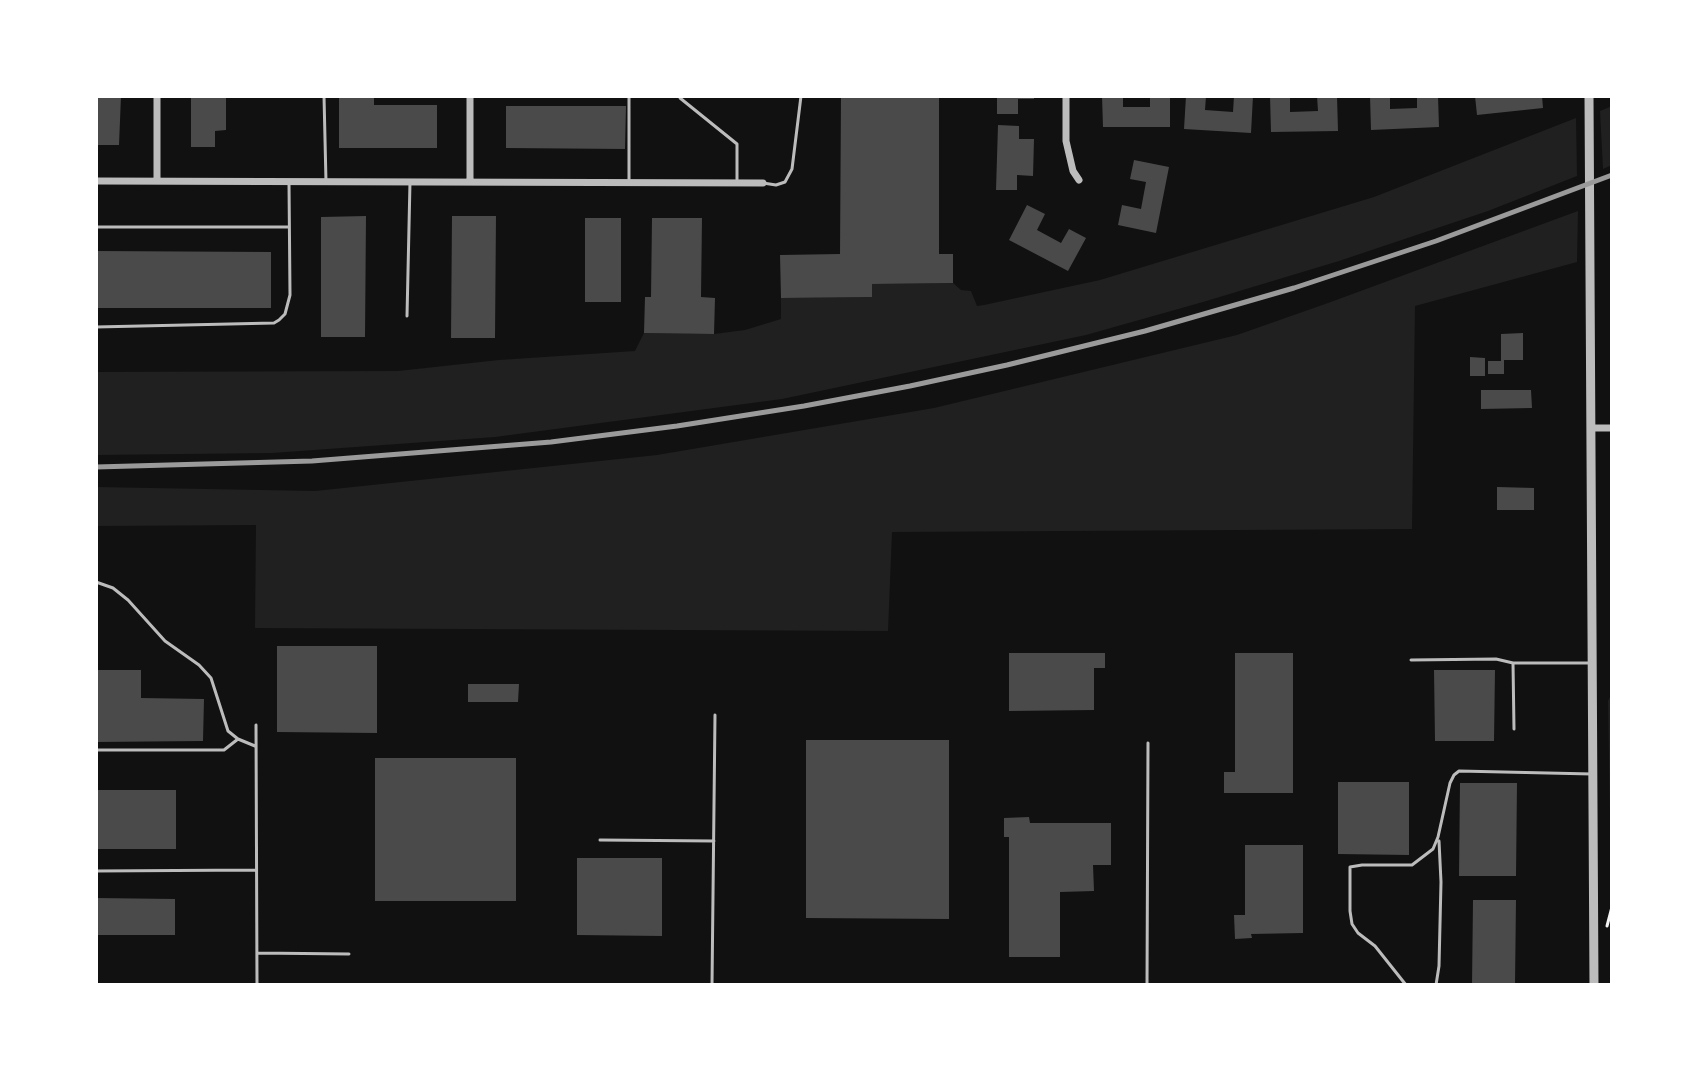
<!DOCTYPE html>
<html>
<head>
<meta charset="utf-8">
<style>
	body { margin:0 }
	#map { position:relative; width:1708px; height:1081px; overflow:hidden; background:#111; font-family:Ubuntu,sans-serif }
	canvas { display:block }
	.frame { position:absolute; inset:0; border:98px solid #fff; pointer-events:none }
</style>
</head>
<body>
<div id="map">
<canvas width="1708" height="1081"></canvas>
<div class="frame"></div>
</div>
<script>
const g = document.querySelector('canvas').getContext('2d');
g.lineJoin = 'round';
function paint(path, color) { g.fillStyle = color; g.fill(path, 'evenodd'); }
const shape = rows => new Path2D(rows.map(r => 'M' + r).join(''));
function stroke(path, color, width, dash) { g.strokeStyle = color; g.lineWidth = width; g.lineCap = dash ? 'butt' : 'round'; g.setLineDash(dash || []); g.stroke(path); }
const green = shape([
	[1612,106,1612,165,1603,169,1600,111],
	[1576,118,1577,176,1488,211,1339,261,1203,302,1086,335,782,399,495,437,272,453,96,455,96,372,398,371,499,360,635,351,644,333,714,334,745,330,781,319,781,298,871,297,872,284,953,283,961,290,971,291,977,306,984,305,1100,280,1374,197],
	[1578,211,1577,262,1415,306,1412,529,892,532,888,631,255,628,256,525,96,526,96,487,315,491,657,455,934,408,1237,335,1328,303],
	[1612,693,1612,927,1608,701]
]);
const building = shape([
	[96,96,121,96,119,145,96,145],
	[191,96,226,96,226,130,215,131,215,147,191,147],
	[339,96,374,96,374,105,437,105,437,148,339,148],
	[841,96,939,96,939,254,953,254,953,283,872,284,872,297,781,298,780,255,840,254],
	[997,96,1034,96,1034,99,1018,99,1018,114,997,114],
	[1102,96,1123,96,1123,107,1150,107,1150,96,1170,96,1170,127,1103,127],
	[1186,96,1206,96,1205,110,1233,112,1234,96,1253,96,1251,133,1184,129],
	[1270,96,1290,96,1290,112,1318,111,1317,96,1337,96,1338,131,1271,132],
	[1370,96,1390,96,1390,109,1417,108,1417,96,1438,96,1439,127,1371,130],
	[1475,96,1542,96,1543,108,1477,115],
	[506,106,626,106,625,149,506,148],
	[998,125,1019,126,1019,139,1034,139,1033,176,1017,175,1017,190,996,190],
	[1134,160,1169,167,1156,233,1118,225,1122,205,1141,209,1146,182,1130,179],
	[1027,205,1045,214,1037,230,1061,243,1069,229,1086,238,1068,271,1009,240],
	[366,216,365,337,321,337,321,217],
	[452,216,496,216,495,338,451,338],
	[585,218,621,218,621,302,585,302],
	[652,218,702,218,701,297,715,298,714,334,644,333,645,297,651,297],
	[96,251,271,252,271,308,96,308],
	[1523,333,1523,360,1504,360,1504,374,1488,374,1488,361,1501,361,1501,334],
	[1470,357,1485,358,1485,376,1470,376],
	[1481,390,1531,390,1532,408,1481,409],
	[1497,487,1534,488,1534,510,1497,510],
	[277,646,377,646,377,733,277,732],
	[1009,653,1105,653,1105,668,1094,668,1094,710,1009,711],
	[1235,653,1293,653,1293,793,1224,793,1224,772,1235,772],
	[96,670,141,670,141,698,204,699,203,741,96,742],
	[1434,670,1495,670,1494,741,1435,741],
	[468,684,519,684,518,702,468,702],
	[806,740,949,740,949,919,806,918],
	[375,758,516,758,516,901,375,901],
	[1338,782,1409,782,1409,855,1338,854],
	[1460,783,1517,783,1516,876,1459,876],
	[96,790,176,790,176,849,96,849],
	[1029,817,1030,823,1111,823,1111,865,1093,865,1094,891,1060,892,1060,957,1009,957,1009,837,1004,837,1004,818],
	[1245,845,1303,845,1303,933,1251,934,1252,938,1235,939,1234,915,1245,915],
	[577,858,662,858,662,936,577,935],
	[96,898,175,899,175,935,96,935],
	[1473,900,1516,900,1515,985,1472,985]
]);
const path = shape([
	[1607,926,1612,907]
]);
const service = shape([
	[324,96,326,182],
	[680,98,737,144,737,183],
	[629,180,629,96],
	[763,183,776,185,785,182,792,169,801,96],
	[96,227,288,227],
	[407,316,410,182],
	[96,327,274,323,279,320,285,314,290,295,289,183],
	[96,582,113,588,128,600,165,641,199,665,211,678,228,731,238,739,255,746],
	[1411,660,1496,659,1513,663],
	[256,725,257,985],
	[1514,729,1513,663,1591,663],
	[96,750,224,750,238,739],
	[600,840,714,841],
	[96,871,256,870],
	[257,953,349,954],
	[712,985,715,715],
	[1147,985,1148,743],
	[1406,985,1375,946,1358,933,1352,924,1350,911,1350,867,1362,865,1412,865,1433,849,1438,837,1450,783,1454,775,1459,771,1592,774],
	[1436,985,1439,966,1441,882,1439,841]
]);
const minor = shape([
	[1066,96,1066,141,1073,171,1079,180],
	[96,181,763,183],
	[157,181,157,96],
	[470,182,470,96],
	[1591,428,1612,428]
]);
const tertiary = shape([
	[1589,96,1594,985]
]);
const rail = shape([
	[96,467,312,461,551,442,677,426,804,406,910,386,1007,365,1145,331,1294,288,1436,241,1612,175]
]);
paint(green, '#202020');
paint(building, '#4a4a4a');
stroke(path, '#f5f5f5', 3);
stroke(service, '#bcbcbc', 3);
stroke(minor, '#bcbcbc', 7);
stroke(tertiary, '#bcbcbc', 9);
stroke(rail, '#9a9a9a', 5);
</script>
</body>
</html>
